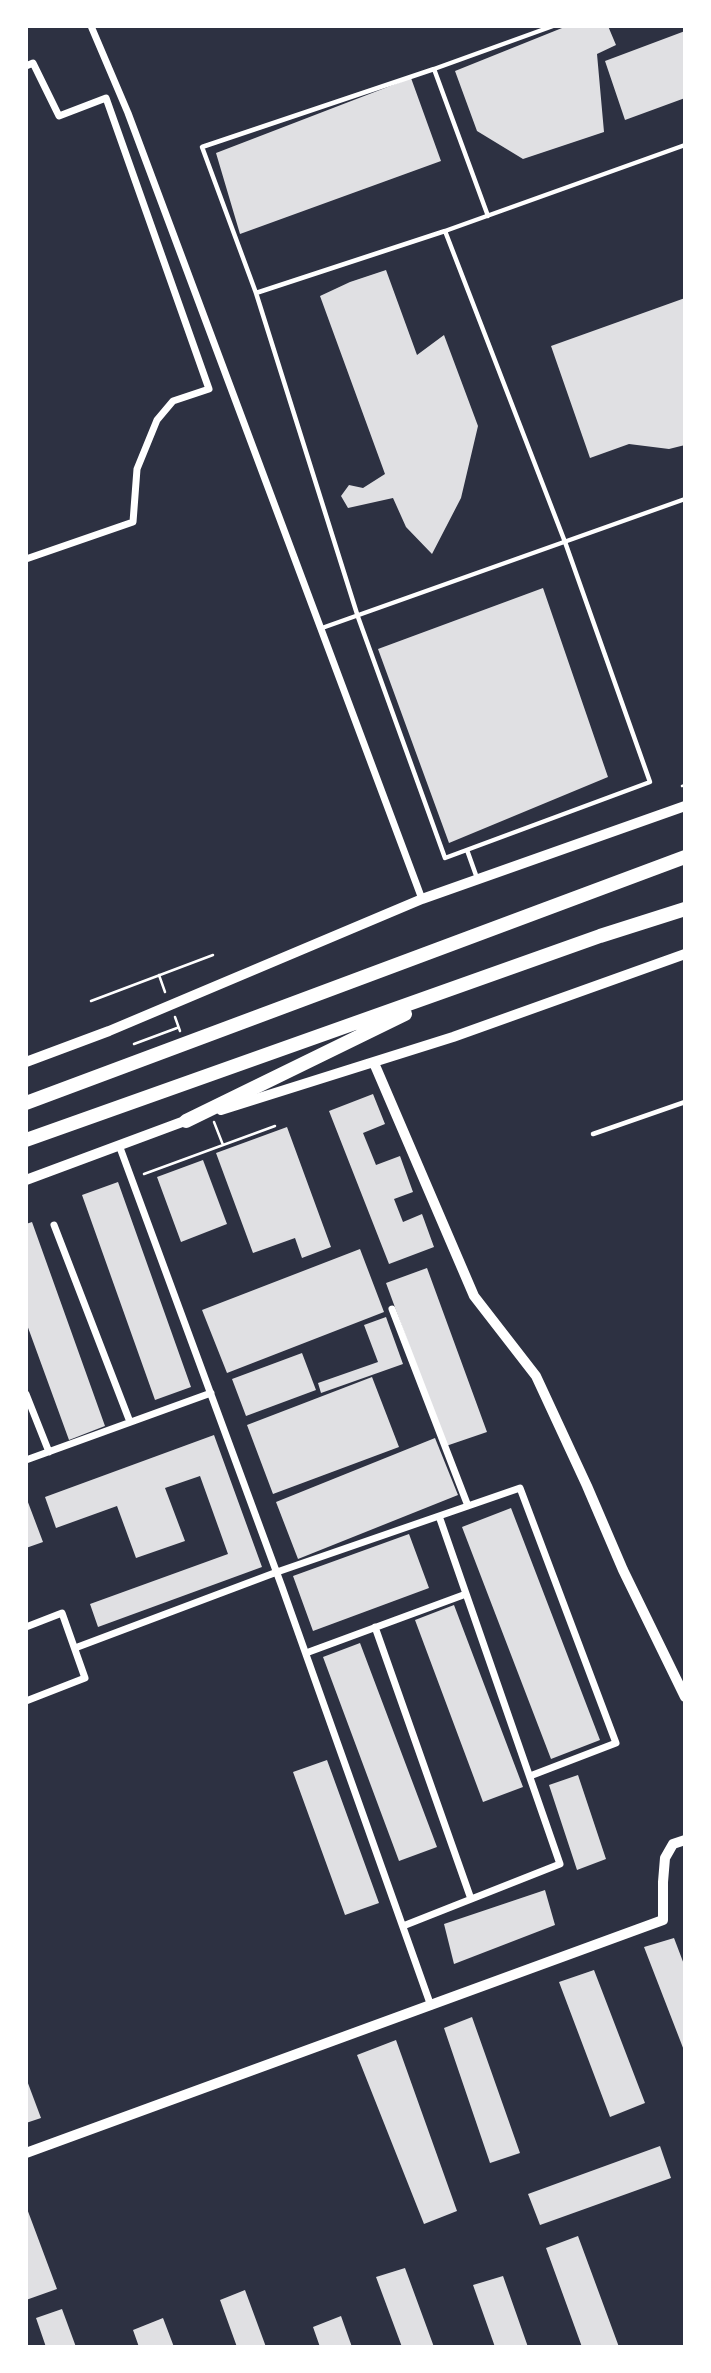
<!DOCTYPE html>
<html>
<head>
<meta charset="utf-8">
<style>
	body { margin:0 }
	#map { position:relative; width:711px; height:2373px; overflow:hidden; background:#2d3142; font-family:"Zilla Slab",serif }
	canvas { display:block }
	.frame { position:absolute; inset:0; border:28px solid #fff; pointer-events:none }
</style>
</head>
<body>
<div id="map">
<canvas width="711" height="2373"></canvas>
<div class="frame"></div>
</div>
<script>
const g = document.querySelector('canvas').getContext('2d');
g.lineJoin = 'round';
function paint(path, color) { g.fillStyle = color; g.fill(path, 'evenodd'); }
const shape = rows => new Path2D(rows.map(r => 'M' + r).join(''));
function stroke(path, color, width, dash) { g.strokeStyle = color; g.lineWidth = width; g.lineCap = dash ? 'butt' : 'round'; g.setLineDash(dash || []); g.stroke(path); }
const building = shape([
	[567,26,608,26,616,45,597,54,604,132,523,159,477,131,455,71],
	[685,31,685,98,625,120,605,61],
	[411,78,441,161,240,234,216,153],
	[386,270,417,355,444,335,478,426,461,498,432,554,406,527,393,498,348,508,341,496,349,485,363,488,385,474,320,296,350,282],
	[685,298,685,445,669,449,629,444,590,458,551,346],
	[543,588,608,777,449,843,378,649],
	[373,1094,385,1124,363,1133,376,1165,400,1156,413,1192,394,1199,403,1222,422,1214,434,1247,389,1264,329,1111],
	[287,1127,331,1247,302,1258,295,1238,253,1253,216,1153],
	[203,1160,227,1224,181,1242,157,1177],
	[118,1182,191,1387,155,1400,82,1195],
	[32,1222,105,1426,69,1440,26,1322,26,1224],
	[360,1249,384,1312,227,1373,202,1310],
	[427,1268,487,1432,446,1446,386,1283],
	[386,1317,403,1364,321,1393,318,1383,378,1362,364,1325],
	[302,1353,316,1390,246,1416,232,1379],
	[372,1377,399,1447,273,1494,247,1425],
	[214,1435,262,1567,98,1627,90,1604,228,1554,200,1476,165,1488,185,1541,136,1558,117,1506,56,1528,45,1497],
	[435,1438,458,1495,298,1559,276,1502],
	[26,1497,43,1542,26,1548],
	[511,1508,600,1740,551,1759,462,1527],
	[409,1534,429,1588,313,1631,293,1576],
	[454,1605,523,1787,483,1802,415,1620],
	[360,1643,437,1847,399,1861,323,1657],
	[327,1760,379,1903,345,1915,293,1772],
	[578,1775,606,1859,577,1870,549,1785],
	[545,1890,555,1925,454,1964,444,1924],
	[674,1938,685,1967,685,2053,644,1947],
	[594,1970,645,2103,610,2117,559,1982],
	[472,2017,520,2153,490,2163,444,2028],
	[396,2040,457,2211,424,2224,357,2055],
	[26,2078,41,2118,26,2123],
	[660,2146,671,2178,540,2225,528,2194],
	[26,2206,57,2289,26,2300],
	[578,2236,619,2347,582,2347,546,2248],
	[405,2268,434,2347,402,2347,376,2277],
	[503,2276,528,2347,495,2347,473,2285],
	[245,2290,266,2347,237,2347,220,2300],
	[62,2309,76,2347,46,2347,36,2318],
	[341,2316,352,2347,320,2347,313,2327],
	[163,2318,174,2347,139,2347,133,2330]
]);
const path = shape([
	[682,786,685,785],
	[159,975,165,992],
	[91,1001,213,955],
	[175,1017,180,1031],
	[134,1044,177,1028],
	[214,1122,223,1145],
	[144,1174,275,1126]
]);
const service = shape([
	[434,69,488,216],
	[445,231,565,542,650,782,445,858,358,617,256,293,202,147,434,69,553,26],
	[256,293,445,231,685,145],
	[322,628,685,499],
	[467,850,477,878],
	[593,1134,685,1102]
]);
const minor = shape([
	[91,26,128,113,422,899],
	[26,66,33,63,59,116,106,98,209,389,173,401,157,420,137,469,133,522,26,559],
	[119,1145,282,1587,431,2006],
	[54,1225,130,1422],
	[392,1309,468,1506],
	[26,1394,49,1452],
	[26,1460,211,1393],
	[439,1516,520,1488,616,1743,530,1776],
	[26,1627,62,1613,85,1678,26,1701],
	[375,1627,471,1899],
	[75,1648,277,1572,439,1516,560,1864,403,1926],
	[306,1653,466,1594]
]);
const tertiary = shape([
	[26,1062,109,1031,422,899,685,806],
	[374,1063,474,1296,536,1376,587,1486,623,1570,685,1697],
	[221,1110,453,1037,685,954],
	[26,1180,190,1119],
	[26,2153,663,1920,663,1882,665,1858,673,1844,685,1840]
]);
const trunk = shape([
	[26,1103,685,857],
	[186,1121,405,1014],
	[26,1140,600,936,685,909]
]);
paint(building, '#e0e0e3');
stroke(path, '#fff', 2.5);
stroke(service, '#fff', 4.5);
stroke(minor, '#fff', 7);
stroke(tertiary, '#fff', 10);
stroke(trunk, '#fff', 14);
</script>
</body>
</html>
